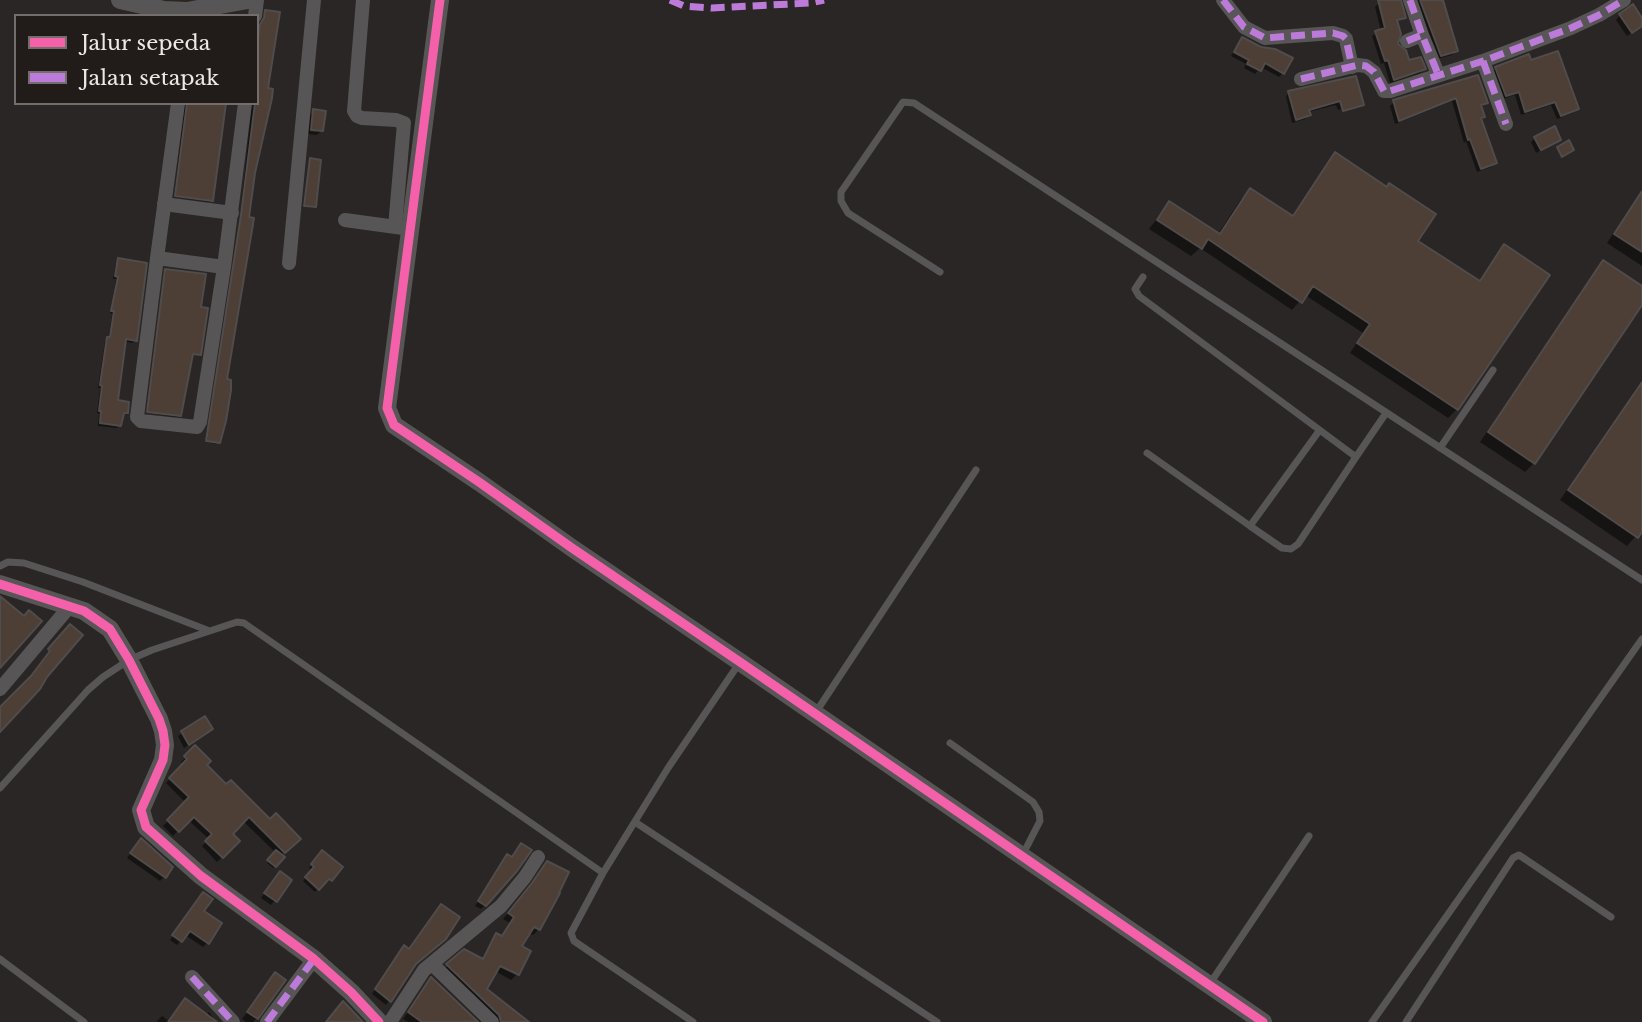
<!DOCTYPE html>
<html>
<head>
<meta charset="utf-8">
<style>
	body { margin:0 }
	#map { position:relative; width:1642px; height:1022px; overflow:hidden; background:#292625; font-family:"Libre Baskerville",serif }
	canvas { display:block }
	.legend { position:absolute; left:14px; top:14px; width:245px; height:91px; box-sizing:border-box; background:#211c19; border:2px solid #736e6c; margin:0; padding:9px 12px; list-style:none; font-size:21px; color:#ede9e8 }
	.legend li { display:flex; align-items:center; gap:14px; height:35px }
	.legend b { width:35px; border:2px solid #736e6c }
</style>
</head>
<body>
<div id="map">
<canvas width="1642" height="1022"></canvas>
<ul class="legend">
<li><b style="height:9px;background:#f560ab"></b>Jalur sepeda</li>
<li><b style="height:9px;background:#bd7bd9"></b>Jalan setapak</li>
</ul>
</div>
<script>
const g = document.querySelector('canvas').getContext('2d');
g.lineJoin = 'round';
function paint(path, color) { g.fillStyle = color; g.fill(path, 'evenodd'); }
const shape = rows => new Path2D(rows.map(r => 'M' + r).join(''));
function stroke(path, color, width, dash) { g.strokeStyle = color; g.lineWidth = width; g.lineCap = dash ? 'butt' : 'round'; g.setLineDash(dash || []); g.stroke(path); }
const shadow = shape([
	[1388,0,1399,0,1404,17,1395,22,1396,40,1408,63,1424,69,1420,73,1390,83,1384,63,1381,64,1372,36,1381,31,1375,7,1379,3],
	[1414,0,1442,0,1456,50,1452,55,1437,59],
	[266,12,253,172,216,444,205,442,240,218,252,103,257,103,259,27],
	[1620,15,1642,21,1642,25,1627,36,1616,20],
	[1242,39,1283,73,1279,77,1261,67,1255,74,1244,68,1246,64,1231,56],
	[1530,62,1577,109,1573,113,1557,119,1551,105,1521,115,1515,95,1502,99,1492,72,1496,68],
	[1477,77,1486,102,1480,107,1479,119,1495,162,1491,167,1477,172,1466,141,1464,143,1452,101,1395,124,1390,106,1394,102],
	[1290,92,1362,104,1359,107,1359,104,1338,110,1336,105,1308,112,1309,115,1305,119,1292,123,1286,96],
	[185,103,225,103,209,202,174,197],
	[314,111,321,131,317,135,308,134,310,115],
	[1535,138,1559,140,1536,153,1531,142],
	[1336,154,1416,241,1478,282,1496,255,1505,246,1548,275,1457,409,1448,418,1350,353,1363,333,1305,295,1292,310,1200,248,1191,256,1149,229,1169,203,1218,234,1241,199,1250,190,1291,217,1327,163],
	[310,160,315,207,313,208,303,207],
	[1642,190,1642,266,1607,243],
	[119,260,135,340,132,343,124,341,116,402,126,412,117,428,98,426,99,414,97,413,100,388,98,388,105,341,109,338,112,314,110,313,116,279,113,279,116,263],
	[1603,263,1642,288,1642,302,1534,463,1525,472,1480,442,1594,272],
	[166,271,199,308,199,354,191,355,177,417,146,413],
	[1642,380,1642,529,1627,546,1560,500],
	[204,718,211,729,184,748,178,736],
	[195,748,205,765,226,787,270,822,298,839,281,855,283,857,273,868,267,863,276,853,243,821,230,834,238,841,217,862,202,846,209,839,188,820,173,836,163,826,186,803,166,783,183,765,181,762],
	[137,844,164,877,160,881,127,858],
	[319,856,330,880,327,883,325,881,315,892,303,881,313,871,309,868],
	[507,856,485,905,481,909,475,906],
	[547,863,539,929,533,935,528,933,519,947,517,974,511,980,495,971,485,990,526,1022,494,1022,442,971,465,951,481,960,491,941,497,936,501,938,510,923,503,919],
	[276,877,290,881,271,905,261,898],
	[200,898,207,943,203,947,185,935,177,945,170,940],
	[404,947,409,950,414,965,386,1005,372,994],
	[275,975,284,981,257,1018,253,1022,246,1022,242,1019],
	[431,979,476,1022,408,1022,403,1019],
	[209,1012,216,1022,156,1022,162,1016,169,1021,206,1015]
]);
const building = shape([
	[1378,0,1401,0,1406,18,1397,20,1401,34,1398,44,1406,50,1409,60,1421,57,1426,69,1394,80,1388,60,1385,61,1375,31,1385,28,1378,0],
	[1420,0,1443,0,1458,51,1441,56,1420,0],
	[1633,4,1642,18,1642,26,1632,33,1619,14,1633,4],
	[265,10,280,12,268,88,273,89,272,98,255,173,249,217,254,218,227,379,231,380,231,390,226,421,220,443,206,441,241,215,255,103,257,103,257,48,260,24,264,18,265,10],
	[1242,37,1261,47,1275,49,1293,58,1284,74,1265,63,1261,71,1247,64,1249,60,1234,52,1242,37],
	[1558,51,1579,109,1561,116,1555,102,1525,112,1519,92,1506,96,1495,67,1529,54,1531,60,1558,51],
	[1478,75,1488,103,1481,105,1485,117,1481,118,1497,163,1481,169,1470,139,1468,140,1456,98,1399,121,1393,100,1478,75],
	[1356,76,1364,105,1343,111,1340,101,1309,110,1311,115,1296,120,1288,91,1356,76],
	[187,103,226,103,213,201,175,196,187,103],
	[313,109,326,111,323,131,311,130,313,109],
	[1555,126,1561,140,1541,150,1534,137,1555,126],
	[1569,140,1574,150,1562,157,1557,147,1569,140],
	[1335,152,1387,187,1389,183,1436,214,1418,241,1480,281,1504,244,1550,275,1458,410,1357,343,1370,324,1313,286,1302,303,1208,239,1202,249,1157,220,1169,201,1220,234,1250,188,1293,216,1335,152],
	[310,158,321,160,316,207,304,206,310,158],
	[1642,191,1642,252,1614,234,1642,191],
	[118,258,147,263,137,341,126,339,118,400,129,402,128,413,124,413,121,426,100,423,101,411,99,411,102,386,100,385,107,337,110,337,114,311,111,311,118,277,115,276,118,258],
	[1603,260,1642,286,1642,305,1535,464,1488,432,1603,260],
	[165,269,206,274,201,307,208,308,201,355,193,354,181,416,147,412,165,269],
	[1642,382,1642,532,1638,538,1568,490,1642,382],
	[0,596,24,616,29,610,42,621,0,668,0,596],
	[70,624,83,635,47,677,40,689,0,732,0,707,31,676,50,651,48,649,70,624],
	[205,716,213,729,189,745,181,731,205,716],
	[195,745,211,761,207,765,226,784,231,780,270,819,276,813,301,839,285,853,249,817,233,834,240,841,223,858,205,841,212,834,194,817,179,832,167,820,189,797,169,778,187,759,184,756,195,745],
	[141,838,173,867,166,878,130,853,141,838],
	[521,843,532,850,517,871,486,906,478,901,507,854,512,857,521,843],
	[276,850,285,857,276,867,267,860,276,850],
	[322,850,343,867,332,881,329,879,319,890,305,877,314,867,311,864,322,850],
	[547,861,569,872,559,893,560,893,540,930,534,927,522,946,531,951,519,975,500,966,487,989,529,1022,501,1022,499,1015,446,964,464,949,483,959,496,933,502,936,514,917,508,913,532,883,547,861],
	[280,871,292,880,277,902,264,893,280,871],
	[203,892,213,899,204,911,222,923,209,944,190,931,182,942,172,935,203,892],
	[441,904,460,917,446,939,416,964,391,1002,375,989,404,945,409,949,441,904],
	[275,972,286,980,258,1019,247,1012,275,972],
	[431,977,478,1022,422,1022,408,1012,431,977],
	[185,998,217,1022,168,1022,185,998],
	[343,1001,363,1022,326,1022,343,1001]
]);
const service = shape([
	[940,272,848,213,841,201,841,192,903,102,914,103,1642,580],
	[1143,277,1135,289,1139,296,1356,457,1386,413],
	[1319,431,1250,526,1282,548,1291,549,1298,544,1356,457],
	[1440,448,1493,370],
	[1147,453,1250,526],
	[0,566,8,562,24,563,83,582,207,630],
	[816,712,976,470],
	[950,743,1033,802,1039,812,1040,821,1022,856],
	[0,788,88,690,103,677,129,660,152,650,237,622,244,623,603,873],
	[635,822,937,1022],
	[0,959,84,1022],
	[1209,985,1309,836],
	[693,1022,574,941,571,933,603,873,668,768,740,662],
	[1372,1022,1642,639],
	[1406,1022,1513,858,1519,855,1611,917]
]);
const minor = shape([
	[363,0,354,111,357,116,362,118,396,120,404,123,395,227],
	[1223,0,1244,27,1265,38,1333,33,1343,36,1346,39,1352,67],
	[1410,0,1422,35],
	[255,16,257,0],
	[1407,41,1422,35,1438,74],
	[1483,61,1506,124],
	[1301,79,1358,65,1366,66,1374,72,1384,91,1390,91,1483,61,1571,28,1599,15,1624,0],
	[164,204,232,213],
	[345,220,403,228],
	[157,258,137,417,141,421,197,427,200,422,224,267,157,258,178,103],
	[289,263,314,0],
	[224,267,245,103],
	[0,689,70,606],
	[432,964,492,1022],
	[192,977,233,1022],
	[267,1022,314,959],
	[390,1022,424,970,501,906,525,877,538,857]
]);
const tertiary = shape([
	[120,0,164,10,187,11,248,0],
	[440,0,387,408,394,425,479,482,572,548,740,662,1263,1022],
	[0,584,84,611,110,629,129,660,159,719,163,731,165,745,163,760,141,810,146,827,201,876,314,959,351,992,379,1022]
]);
const quiet = shape([
	[670,0,684,6,712,8,810,3,824,0],
	[1223,0,1244,27,1265,38,1333,33,1343,36,1346,39,1352,67],
	[1410,0,1422,35],
	[1407,41,1422,35,1438,74],
	[1483,61,1506,124],
	[1301,79,1358,65,1366,66,1374,72,1384,91,1390,91,1483,61,1571,28,1599,15,1624,0],
	[192,977,233,1022],
	[267,1022,314,959]
]);
const cycleway = shape([
	[440,0,387,408,394,425,479,482,572,548,740,662,1263,1022],
	[0,584,84,611,110,629,129,660,159,719,163,731,165,745,163,760,141,810,146,827,201,876,314,959,351,992,379,1022]
]);
paint(shadow, '#0007');
paint(building, '#4d3e36');
stroke(building, '#4f4c4b', 2);
stroke(service, '#575555', 7);
stroke(minor, '#575555', 14);
stroke(tertiary, '#575555', 18);
stroke(quiet, '#bd7bd9', 7, [14, 7]);
stroke(cycleway, '#f560ab', 9);
</script>
</body>
</html>
